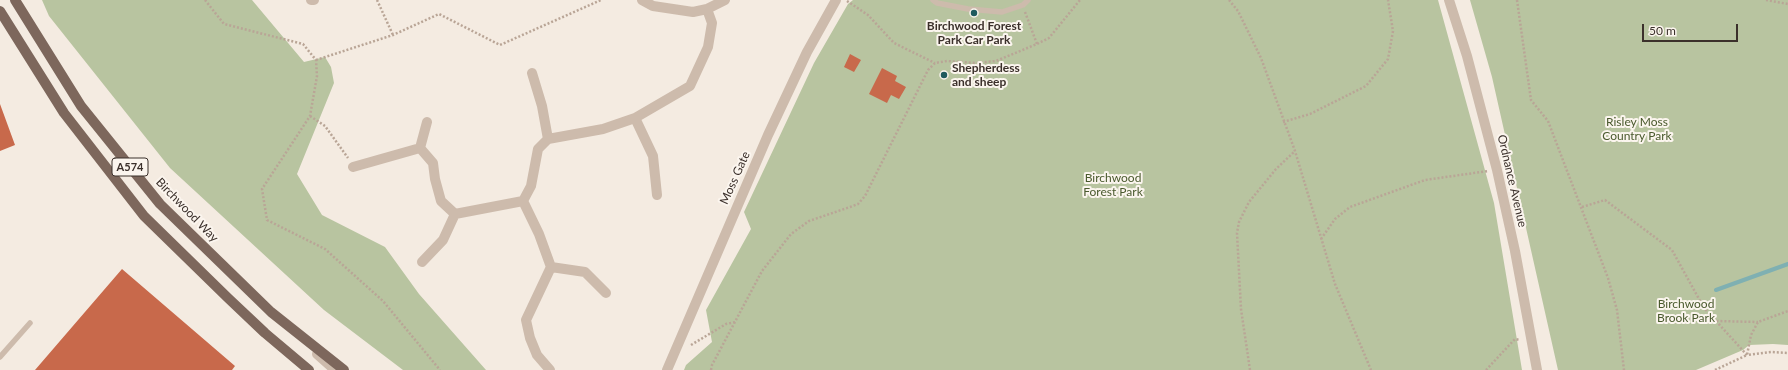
<!DOCTYPE html>
<html>
<head>
<meta charset="utf-8">
<style>
	body { margin:0 }
	#map { position:relative; width:1788px; height:370px; overflow:hidden; background:#f4ebe1; font-family:Lato,sans-serif }
	canvas { display:block }
	.scale { position:absolute; left:1642px; top:24px; width:96px; height:18px; box-sizing:border-box; border:2px solid #3b302b; border-top:0; padding-left:5px; font-size:12px; line-height:14px; white-space:nowrap; color:#3b302b; -webkit-text-stroke:3px #fbf5ee; paint-order:stroke }
</style>
</head>
<body>
<div id="map">
<canvas width="1788" height="370"></canvas>
<div class="scale">50 m</div>
</div>
<script>
const g = document.querySelector('canvas').getContext('2d');
g.lineJoin = 'round';
function paint(path, color) { g.fillStyle = color; g.fill(path, 'evenodd'); }
const shape = rows => new Path2D(rows.map(r => 'M' + r).join(''));
function stroke(path, color, width, dash) { g.strokeStyle = color; g.lineWidth = width; g.lineCap = dash ? 'butt' : 'round'; g.setLineDash(dash || []); g.stroke(path); }
function drawText(font, color, halo, rows, align = 'center') {
  g.font = font + ' Lato,sans-serif'; g.lineWidth = 4; g.setLineDash([]); g.textBaseline = 'middle'; g.strokeStyle = halo; g.fillStyle = color; for (const [text, x, y, turn = 0] of rows) {
    g.save(); g.translate(x, y); g.rotate((+turn || 0) * Math.PI / 180); g.textAlign = isNaN(turn) ? turn : align; if (halo) g.strokeText(text, 0, 0); g.fillText(text, 0, 0); g.restore();
  }
}
const green = shape([
	[42,0,252,0,304,62,325,57,331,67,334,83,297,174,322,215,385,247,419,294,486,370,403,370,324,310,170,168,49,16],
	[853,0,1438,0,1494,203,1522,370,684,370,686,365,712,342,706,310,751,229,744,212,814,63,848,4],
	[1470,0,1788,0,1788,345,1773,344,1749,345,1743,350,1696,370,1558,370,1492,77]
]);
const stream = shape([
	[1716,290,1788,264]
]);
const building = shape([
	[850,54,861,60,854,72,844,67],
	[882,68,897,76,895,81,906,87,899,99,891,95,887,103,869,94],
	[0,104,15,145,0,151],
	[122,269,235,366,232,370,35,370]
]);
const path = shape([
	[205,0,224,24,303,44,316,60,317,76,310,116,262,189,267,220,325,249,383,301,440,370],
	[377,0,393,35],
	[1229,0,1238,11,1261,58,1295,151,1335,284,1371,370],
	[1517,0,1531,100,1548,121,1608,278,1617,310,1624,370],
	[1766,0,1788,4],
	[847,1,868,15,894,43,935,63],
	[1025,12,1037,44],
	[316,60,393,35,439,14,500,45,601,0],
	[310,116,325,126,348,158],
	[1283,122,1310,114,1366,86,1388,59,1393,31,1388,0],
	[1582,207,1605,200,1672,250,1704,308,1716,321,1758,322],
	[1321,239,1335,219,1350,207,1425,180,1488,171],
	[1716,321,1747,355,1771,352,1788,353],
	[691,345,726,324,736,322],
	[711,370,712,365,762,271,791,234,809,221,850,207,858,204,865,196,928,70,935,63,947,61,976,63,996,61,1037,44,1049,38,1080,0],
	[1250,370,1241,309,1237,233,1239,222,1249,202,1276,169,1295,151],
	[1486,370,1515,339,1520,340],
	[1715,370,1747,355,1751,335,1758,322,1788,311]
]);
const service = shape([
	[933,0,937,3,968,9,1002,12,1023,5,1028,0],
	[0,357,30,323]
]);
const minor = shape([
	[311,0,314,0],
	[642,0,653,6,693,12,707,9,725,0],
	[532,73,542,106,548,139],
	[635,118,653,156,657,195],
	[420,148,427,122],
	[353,167,420,148,433,163,435,179,441,201,455,214,523,201,531,186,538,149,548,139,603,129,635,118,690,86,708,47,712,23,707,9],
	[523,201,539,234,551,267,585,272,606,293],
	[422,262,443,240,455,214],
	[550,370,537,355,530,338,526,320,551,267]
]);
const tertiary = shape([
	[1449,0,1467,56,1497,170,1515,251,1537,370],
	[317,354,335,370],
	[667,370,768,135,807,52,836,0]
]);
const primary = shape([
	[15,0,81,106,160,204,271,312,344,370],
	[0,11,64,113,144,216,228,298,265,333,309,370]
]);
const markers = [
	[974,13,4,"#1f5a5e"],
	[944,75,4,"#1f5a5e"]
];
const shields = [
	[130,167,36]
];
const shieldNames = [
	["A574",130,167]
];
const poiNames = [
	["Birchwood Forest",974,26],
	["Park Car Park",974,40],
	["Shepherdess",952,68,"left"],
	["and sheep",952,82,"left"]
];
const parkNames = [
	["Risley Moss",1637,122],
	["Country Park",1637,136],
	["Birchwood",1113,178],
	["Forest Park",1113,192],
	["Birchwood",1686,304],
	["Brook Park",1686,318]
];
const streetNames = [
	["Moss Gate",735,178,-66],
	["Ordnance Avenue",1512,181,77],
	["Birchwood Way",187,210,46]
];
paint(green, '#b8c4a0');
stroke(stream, '#7fb0b2', 4);
paint(building, '#c8694b');
stroke(path, '#b9a596', 2.5, [2, 2]);
stroke(service, '#cdbbac', 5.5);
stroke(minor, '#cdbbac', 10);
stroke(tertiary, '#cdbbac', 10);
stroke(primary, '#7d675c', 10);
for (const [x, y, r, color] of markers) { const dot = new Path2D(); dot.arc(x, y, r, 0, 2 * Math.PI); g.fillStyle = color; g.fill(dot); stroke(dot, '#fbf5ee', 1.5); }
for (const [x, y, w] of shields) { const box = new Path2D(); box.roundRect(x - w / 2, y - 9, w, 18, 3); g.fillStyle = '#fbf5ee'; g.fill(box); stroke(box, '#3b302b', 1); }
drawText('bold 11px', '#3b302b', null, shieldNames);
drawText('bold 12px', '#3b302b', '#fbf5ee', poiNames);
drawText('12px', '#4a5a2e', '#fbf5ee', parkNames);
drawText('12px', '#3b302b', '#fbf5ee', streetNames);
</script>
</body>
</html>
